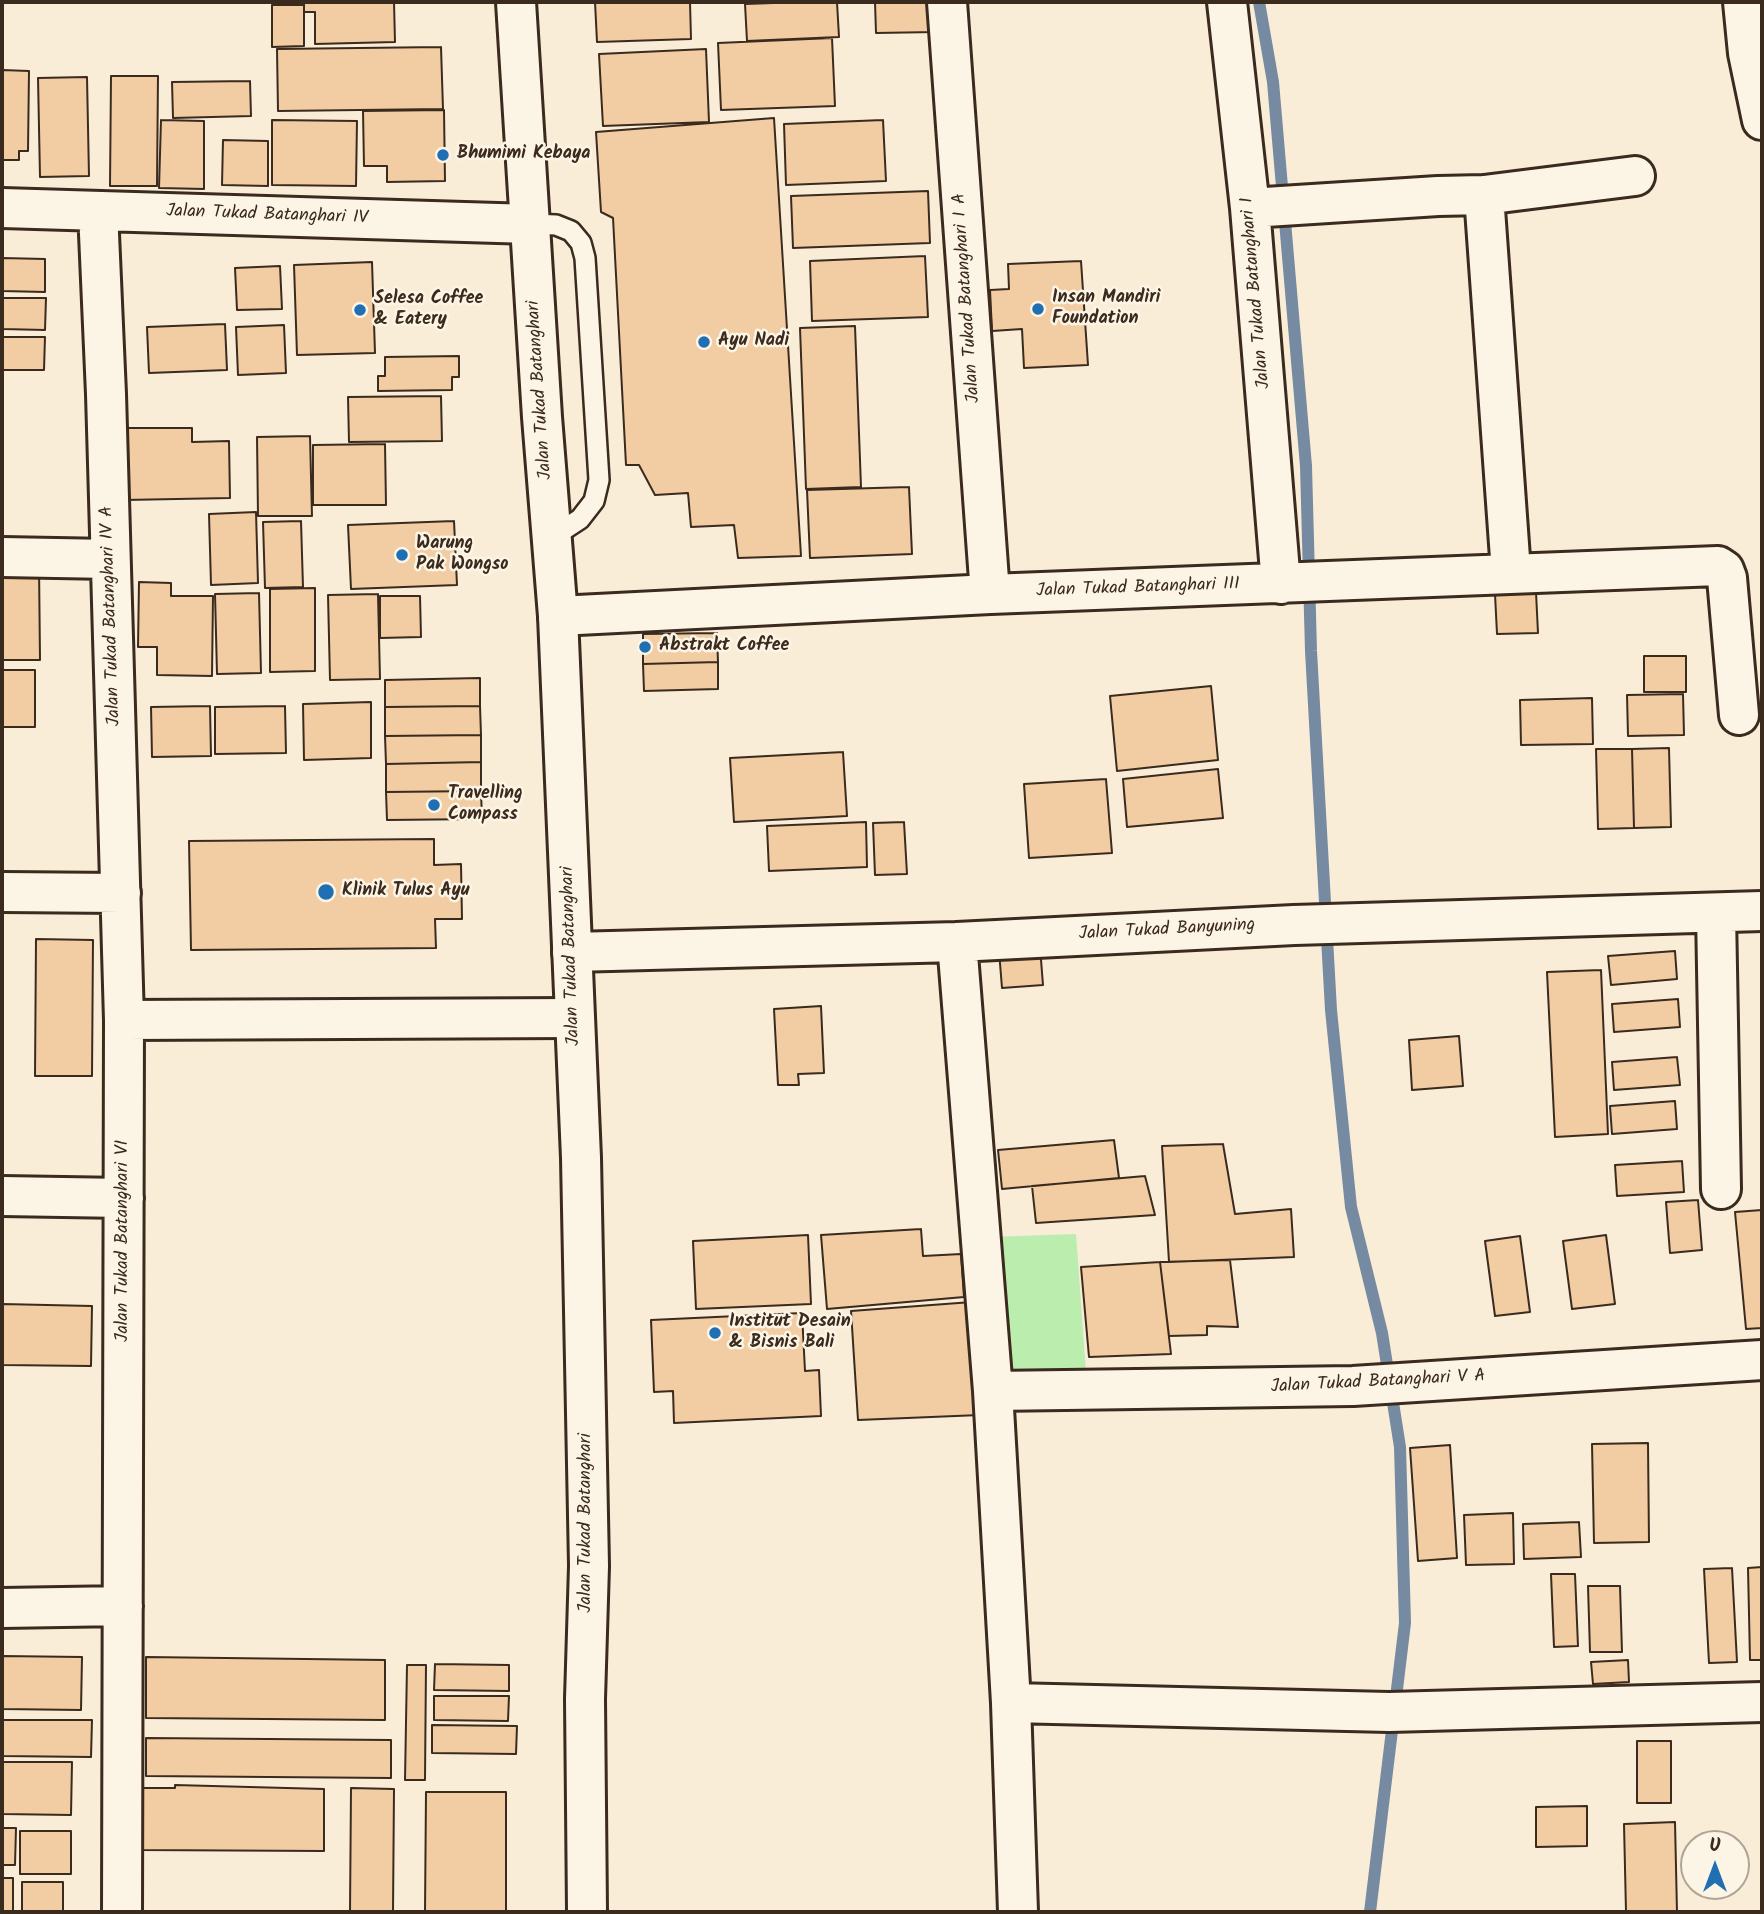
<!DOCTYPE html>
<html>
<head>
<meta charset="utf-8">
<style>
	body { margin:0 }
	#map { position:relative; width:1764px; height:1914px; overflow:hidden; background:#faedd8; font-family:Kalam,sans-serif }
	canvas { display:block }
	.frame { position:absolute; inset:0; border:4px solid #3b2a1e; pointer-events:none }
	.north { position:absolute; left:1680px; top:1830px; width:70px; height:70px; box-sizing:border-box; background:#fcf5e5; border:2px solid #afa495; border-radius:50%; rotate:0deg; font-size:19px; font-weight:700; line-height:28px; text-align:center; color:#3b2a1e }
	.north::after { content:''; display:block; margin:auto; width:24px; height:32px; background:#1f6fb2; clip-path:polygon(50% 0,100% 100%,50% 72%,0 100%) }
</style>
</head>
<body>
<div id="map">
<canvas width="1764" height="1914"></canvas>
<div class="frame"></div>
<div class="north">U</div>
</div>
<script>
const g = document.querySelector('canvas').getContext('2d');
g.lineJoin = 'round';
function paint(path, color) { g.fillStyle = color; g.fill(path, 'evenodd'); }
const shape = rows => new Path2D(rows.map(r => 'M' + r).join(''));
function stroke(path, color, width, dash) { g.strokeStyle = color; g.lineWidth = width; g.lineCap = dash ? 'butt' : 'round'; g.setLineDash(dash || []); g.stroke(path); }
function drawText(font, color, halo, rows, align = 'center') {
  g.font = font + ' Kalam,sans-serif'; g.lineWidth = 5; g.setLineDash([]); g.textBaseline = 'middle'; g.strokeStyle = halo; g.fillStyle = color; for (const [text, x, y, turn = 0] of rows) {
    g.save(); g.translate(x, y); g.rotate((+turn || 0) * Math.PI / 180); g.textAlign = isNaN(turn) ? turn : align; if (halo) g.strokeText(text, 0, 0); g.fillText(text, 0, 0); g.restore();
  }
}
const green = shape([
	[1076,1234,1086,1372,999,1372,989,1237]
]);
const stream = shape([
	[1259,2,1273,82,1306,466,1311,651,1331,1010,1351,1207,1382,1333,1400,1447,1405,1623,1370,1912]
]);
const building = shape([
	[304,2,394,2,395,42,315,44,315,12,304,12,304,2],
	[595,2,690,2,691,39,597,42,595,2],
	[802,2,837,2,839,37,747,41,745,4,802,2],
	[875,2,934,2,935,32,876,33,875,2],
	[272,5,304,5,304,46,272,47,272,5],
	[832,38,835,106,721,110,718,43,832,38],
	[441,47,443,109,278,111,277,49,441,47],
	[706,49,709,122,603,126,599,54,706,49],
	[2,70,29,71,28,151,19,151,19,160,2,160,2,70],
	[111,76,158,76,157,186,110,186,111,76],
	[87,77,89,176,40,177,38,78,87,77],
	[250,81,251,116,173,118,172,82,250,81],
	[444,110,445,181,387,182,387,166,364,166,363,111,444,110],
	[774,118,801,556,738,558,734,525,691,527,688,493,655,495,639,465,626,465,613,218,601,212,596,132,774,118],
	[161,120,204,121,204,189,159,188,161,120],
	[272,120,357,121,356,186,272,185,272,120],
	[883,120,886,181,786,185,784,124,883,120],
	[223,140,268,141,268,186,222,185,223,140],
	[928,191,930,243,793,248,791,196,928,191],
	[925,256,928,317,812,321,810,261,925,256],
	[2,258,45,259,45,292,2,291,2,258],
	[1081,261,1088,365,1024,368,1022,329,992,331,990,290,1009,289,1008,264,1081,261],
	[372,262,375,353,297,355,294,265,372,262],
	[280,266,282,309,237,310,235,268,280,266],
	[2,298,46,298,45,330,2,329,2,298],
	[225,324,227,370,149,373,147,327,225,324],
	[284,325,286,373,238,375,236,327,284,325],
	[855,326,861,487,806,489,800,328,855,326],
	[2,337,45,337,44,370,2,370,2,337],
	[459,356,459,377,452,377,452,390,378,391,378,376,385,376,385,357,459,356],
	[441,396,442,441,349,442,348,397,441,396],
	[123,428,192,428,192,442,229,441,230,498,124,500,123,428],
	[310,436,312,516,258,516,257,437,310,436],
	[385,444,386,505,313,505,313,445,385,444],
	[909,487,912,554,810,558,807,490,909,487],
	[256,512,258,583,211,585,209,514,256,512],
	[301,521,303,587,265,588,263,522,301,521],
	[454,521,457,585,351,589,348,525,454,521],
	[2,565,39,565,40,660,2,660,2,565],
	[139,582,171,583,171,596,213,596,212,676,157,675,157,647,138,647,139,582],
	[315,588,315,671,270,672,270,589,315,588],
	[1536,592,1538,633,1497,634,1495,594,1536,592],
	[259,593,261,673,217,674,215,594,259,593],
	[378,594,380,679,330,680,328,595,378,594],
	[380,596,420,596,421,637,380,638,380,596],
	[717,633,718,662,643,664,643,634,717,633],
	[1644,656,1686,656,1686,692,1644,692,1644,656],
	[718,662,718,689,644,691,643,664,718,662],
	[2,670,35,670,35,727,2,727,2,670],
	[480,678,480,706,385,707,385,680,480,678],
	[1211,686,1218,760,1117,771,1110,696,1211,686],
	[1683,694,1684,735,1628,736,1627,695,1683,694],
	[1592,698,1593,744,1521,745,1520,700,1592,698],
	[371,702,371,758,304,760,303,704,371,702],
	[210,706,211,756,152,757,151,707,210,706],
	[285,706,286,753,215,754,215,707,285,706],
	[480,706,481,735,385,736,385,707,480,706],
	[481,735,481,762,386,764,385,736,481,735],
	[1669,748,1671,827,1634,828,1632,749,1669,748],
	[1596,749,1632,749,1634,828,1598,829,1596,749],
	[843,752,847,816,734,822,730,758,843,752],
	[481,762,481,791,386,792,386,764,481,762],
	[1218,769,1223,818,1127,827,1123,779,1218,769],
	[1106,779,1112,853,1029,858,1024,784,1106,779],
	[481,791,482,819,387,820,386,792,481,791],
	[866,822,867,867,769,871,767,826,866,822],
	[904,822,907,874,875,875,873,823,904,822],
	[434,839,434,865,461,864,462,919,435,919,436,948,191,950,189,841,434,839],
	[36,939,93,940,92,1076,35,1076,36,939],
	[1040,947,1043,985,1002,988,999,951,1040,947],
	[1675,951,1677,979,1611,985,1608,956,1675,951],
	[1601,970,1608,1134,1555,1137,1547,972,1601,970],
	[1678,999,1680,1027,1614,1032,1612,1004,1678,999],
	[821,1006,824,1073,798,1074,799,1085,778,1085,774,1009,821,1006],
	[1459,1036,1463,1086,1412,1090,1409,1040,1459,1036],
	[1677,1057,1680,1085,1614,1090,1612,1062,1677,1057],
	[1675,1101,1677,1129,1612,1134,1610,1106,1675,1101],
	[1114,1140,1119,1178,1002,1189,998,1150,1114,1140],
	[1223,1144,1235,1214,1291,1209,1294,1257,1169,1262,1162,1146,1223,1144],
	[1682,1161,1684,1192,1617,1196,1615,1165,1682,1161],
	[1145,1176,1155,1215,1036,1223,1032,1186,1145,1176],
	[1698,1200,1702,1250,1670,1253,1666,1202,1698,1200],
	[1762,1210,1762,1328,1746,1329,1735,1212,1762,1210],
	[921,1229,923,1256,961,1254,964,1297,827,1309,821,1235,921,1229],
	[808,1235,811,1304,696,1309,693,1241,808,1235],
	[1606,1235,1615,1304,1572,1309,1563,1241,1606,1235],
	[1520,1236,1530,1312,1495,1316,1485,1241,1520,1236],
	[1230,1260,1238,1327,1207,1326,1207,1335,1169,1336,1160,1262,1230,1260],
	[1160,1262,1171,1354,1089,1357,1081,1267,1160,1262],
	[972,1302,980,1415,858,1420,851,1311,972,1302],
	[2,1304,92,1306,91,1366,2,1365,2,1304],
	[802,1313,805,1371,819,1370,821,1416,674,1423,673,1391,654,1392,651,1320,802,1313],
	[1648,1443,1649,1542,1594,1543,1592,1444,1648,1443],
	[1450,1445,1457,1558,1418,1561,1410,1448,1450,1445],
	[1513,1513,1514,1564,1466,1565,1464,1515,1513,1513],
	[1579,1522,1581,1557,1524,1559,1523,1524,1579,1522],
	[1762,1567,1762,1660,1750,1660,1748,1568,1762,1567],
	[1732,1568,1737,1662,1709,1663,1704,1569,1732,1568],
	[1551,1574,1575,1574,1578,1646,1554,1647,1551,1574],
	[1588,1586,1620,1586,1622,1652,1590,1652,1588,1586],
	[2,1656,82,1657,81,1710,2,1709,2,1656],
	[146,1657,385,1660,385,1720,146,1718,146,1657],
	[1628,1660,1629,1682,1593,1684,1591,1662,1628,1660],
	[435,1664,509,1665,509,1691,434,1690,435,1664],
	[407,1665,426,1665,425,1780,405,1780,407,1665],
	[434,1696,509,1696,508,1721,434,1720,434,1696],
	[2,1720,92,1720,91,1757,2,1756,2,1720],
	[432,1725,517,1726,516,1754,432,1753,432,1725],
	[146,1738,391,1740,391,1778,146,1776,146,1738],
	[1637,1741,1671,1741,1671,1803,1637,1803,1637,1741],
	[2,1762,72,1762,71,1815,2,1814,2,1762],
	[175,1785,324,1789,324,1851,139,1850,139,1788,175,1788,175,1785],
	[351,1788,394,1789,393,1912,350,1912,351,1788],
	[426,1792,506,1792,506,1912,425,1912,426,1792],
	[1587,1806,1587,1846,1536,1847,1536,1807,1587,1806],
	[1675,1822,1677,1912,1626,1912,1624,1824,1675,1822],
	[2,1828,16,1828,15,1865,2,1865,2,1828],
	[20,1831,71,1831,71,1874,20,1874,20,1831],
	[2,1878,13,1878,13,1912,2,1912,2,1878],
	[22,1882,63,1882,63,1912,22,1912,22,1882]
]);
const lane = shape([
	[531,224,556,225,571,231,581,243,585,258,599,480,594,501,580,519,551,538]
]);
const street = shape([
	[947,2,990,594],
	[1227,2,1250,208,1281,584],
	[1743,2,1748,53,1762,120],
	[1484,195,1511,572],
	[2,208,531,224],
	[1250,208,1438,196,1484,195,1635,176],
	[98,211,106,394,124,1020,122,1912],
	[2,557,110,559],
	[558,616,990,594,1718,566,1724,570,1727,578,1739,715],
	[2,892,121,893],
	[1716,913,1721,1189],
	[957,942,993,1391,1011,1703,1018,1912],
	[572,952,957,942,1294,925,1762,911],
	[124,1020,574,1018],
	[2,1196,124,1198],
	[993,1391,1353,1386,1762,1360],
	[2,1608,123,1606],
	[1011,1703,1389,1712,1762,1702]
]);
const secondary = shape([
	[516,2,542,417,558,616,581,1158,589,1566,585,1699,587,1912]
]);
const markers = [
	[443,155,7,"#1f6fb2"],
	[1038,309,7,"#1f6fb2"],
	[360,310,7,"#1f6fb2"],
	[704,342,7,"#1f6fb2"],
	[402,555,7,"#1f6fb2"],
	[645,647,7,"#1f6fb2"],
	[434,805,7,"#1f6fb2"],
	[326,892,9,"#1f6fb2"],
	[715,1333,7,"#1f6fb2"]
];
const poiNames = [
	["Bhumimi Kebaya",457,155],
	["Insan Mandiri",1052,299],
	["Foundation",1052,320],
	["Selesa Coffee",374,300],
	["& Eatery",374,321],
	["Ayu Nadi",718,342],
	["Warung",416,545],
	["Pak Wongso",416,566],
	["Abstrakt Coffee",659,647],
	["Travelling",448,795],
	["Compass",448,816],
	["Klinik Tulus Ayu",342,892],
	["Institut Desain",729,1323],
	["& Bisnis Bali",729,1344]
];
const streetNames = [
	["Jalan Tukad Batanghari IV",267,216,2],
	["Jalan Tukad Batanghari I",1257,293,-95],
	["Jalan Tukad Batanghari I A",968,298,-94],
	["Jalan Tukad Batanghari",541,390,-94],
	["Jalan Tukad Batanghari III",1138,589,-2],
	["Jalan Tukad Batanghari IV A",112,616,-92],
	["Jalan Tukad Banyuning",1167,931,-3],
	["Jalan Tukad Batanghari",572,956,-92],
	["Jalan Tukad Batanghari VI",124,1241,-90],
	["Jalan Tukad Batanghari V A",1378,1383,-3],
	["Jalan Tukad Batanghari",587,1523,-90]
];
paint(green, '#baedae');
stroke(stream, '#768ba1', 12);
paint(building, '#f2cca2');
stroke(building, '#3b2a1e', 2);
stroke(lane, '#3b2a1e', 24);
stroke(street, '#3b2a1e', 44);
stroke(secondary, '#3b2a1e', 44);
stroke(lane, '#fcf5e5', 19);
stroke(street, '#fcf5e5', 38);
stroke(secondary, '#fcf5e5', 38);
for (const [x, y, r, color] of markers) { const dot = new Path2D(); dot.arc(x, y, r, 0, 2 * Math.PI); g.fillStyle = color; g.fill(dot); stroke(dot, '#fcf5e5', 2.5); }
drawText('bold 18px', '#3b2a1e', '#fcf5e5', poiNames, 'left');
drawText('18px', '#3b2a1e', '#fcf5e5', streetNames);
</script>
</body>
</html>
